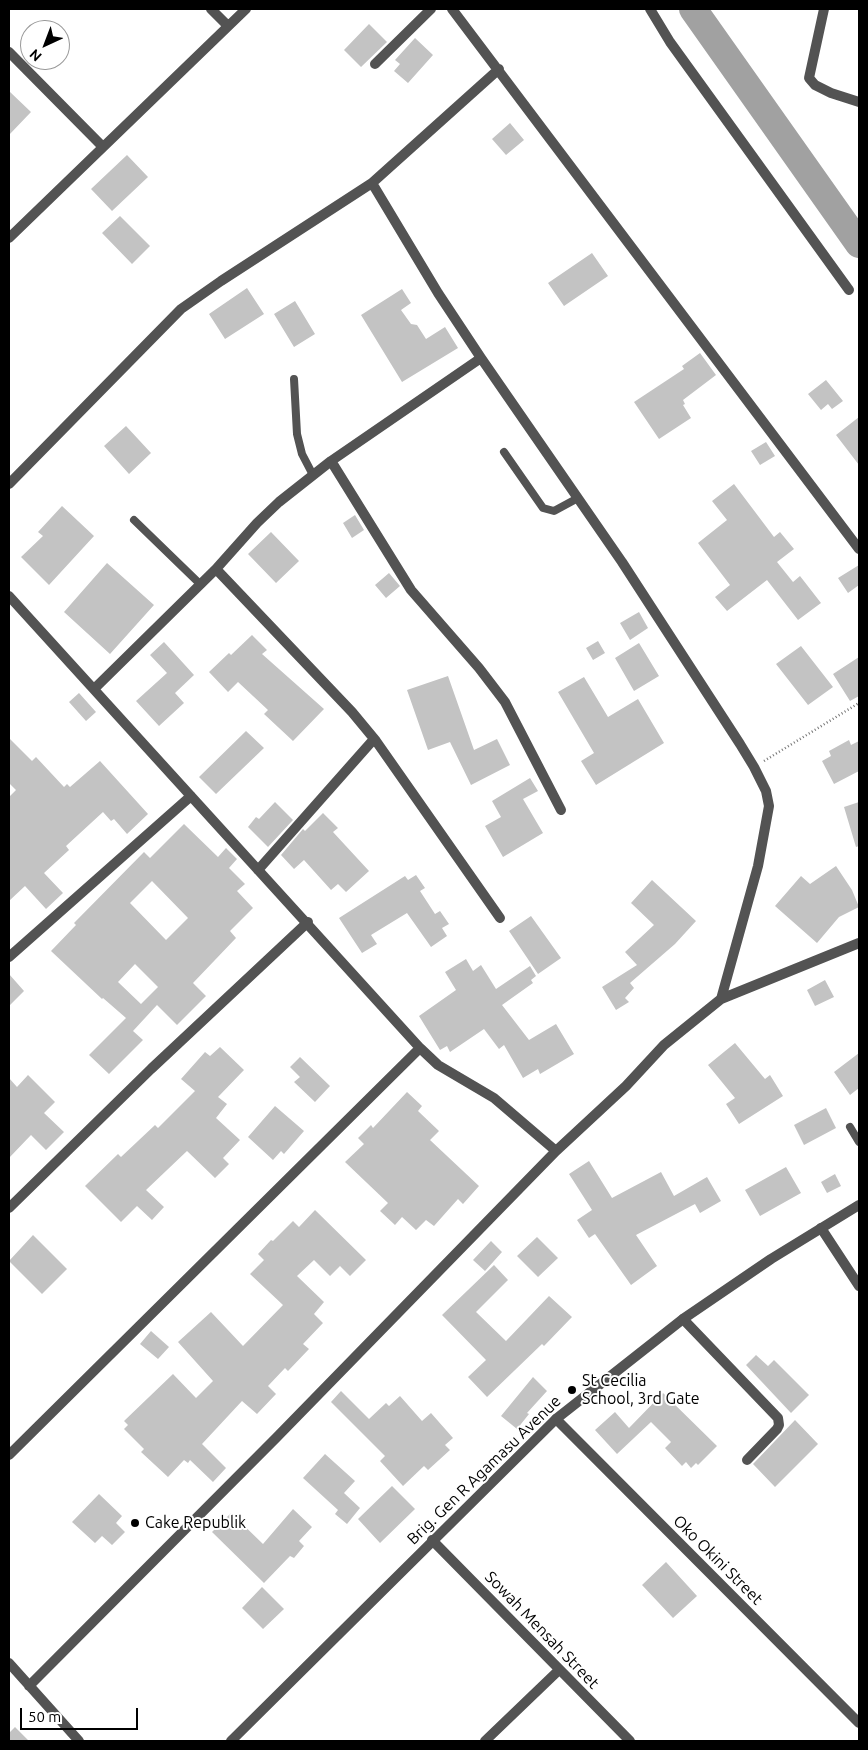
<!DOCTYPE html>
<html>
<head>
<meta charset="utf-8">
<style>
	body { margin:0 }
	#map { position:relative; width:868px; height:1750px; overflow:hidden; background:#fff; font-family:Ubuntu,sans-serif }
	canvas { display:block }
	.frame { position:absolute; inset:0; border:10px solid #000; pointer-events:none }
	.north { position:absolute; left:20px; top:20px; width:50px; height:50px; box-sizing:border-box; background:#fff; border:1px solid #999; border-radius:50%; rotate:223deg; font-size:14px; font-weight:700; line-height:20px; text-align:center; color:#000 }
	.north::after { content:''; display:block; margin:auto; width:18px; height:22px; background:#000; clip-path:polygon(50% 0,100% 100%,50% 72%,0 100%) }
	.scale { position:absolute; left:20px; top:1708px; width:118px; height:22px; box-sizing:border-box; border:2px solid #000; border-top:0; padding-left:6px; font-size:15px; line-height:18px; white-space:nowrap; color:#000; -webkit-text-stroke:4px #fff; paint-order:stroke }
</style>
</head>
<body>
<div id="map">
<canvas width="868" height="1750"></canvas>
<div class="frame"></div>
<div class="north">N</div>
<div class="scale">50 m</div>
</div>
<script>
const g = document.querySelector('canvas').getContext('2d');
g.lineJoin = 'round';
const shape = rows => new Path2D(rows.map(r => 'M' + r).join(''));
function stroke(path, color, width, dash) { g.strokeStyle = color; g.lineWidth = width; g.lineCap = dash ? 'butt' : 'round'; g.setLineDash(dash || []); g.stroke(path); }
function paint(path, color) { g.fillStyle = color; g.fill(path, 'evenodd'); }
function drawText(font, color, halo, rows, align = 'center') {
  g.font = font + ' Ubuntu,sans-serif'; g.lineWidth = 4; g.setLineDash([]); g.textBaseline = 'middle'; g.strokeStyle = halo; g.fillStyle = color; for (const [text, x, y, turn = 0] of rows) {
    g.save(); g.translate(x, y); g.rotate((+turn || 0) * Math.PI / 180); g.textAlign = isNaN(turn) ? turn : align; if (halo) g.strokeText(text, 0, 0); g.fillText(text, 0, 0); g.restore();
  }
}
const river = shape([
	[693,9,859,244]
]);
const building = shape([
	[369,24,387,42,361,67,344,50],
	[415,38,433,55,408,83,394,71,400,64,395,60],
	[9,91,31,112,9,135],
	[510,123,524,140,506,155,492,139],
	[127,155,148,177,112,211,91,189],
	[120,216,150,246,132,264,102,233],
	[592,253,608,276,564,306,548,283],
	[247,288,264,314,225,339,209,314],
	[402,289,411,303,401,310,411,324,417,325,426,339,445,327,458,348,402,382,361,315],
	[295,301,315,334,294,347,274,314],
	[700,353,716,375,683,400,685,404,683,405,691,418,659,439,634,402,684,369,682,366],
	[826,380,843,401,832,409,828,404,821,410,808,394],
	[859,417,859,465,836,435],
	[126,426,151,453,129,474,104,446],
	[766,442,775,456,760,465,751,451],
	[734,484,774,537,780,532,794,549,777,562,793,582,800,576,821,603,798,620,767,580,727,611,715,597,730,585,698,543,727,520,712,501],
	[62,506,94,536,49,585,21,557,43,536,38,532],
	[355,515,364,530,352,538,343,523],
	[271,532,299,561,276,583,248,554],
	[107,563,154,605,110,654,64,612],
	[859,565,859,585,848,593,838,578],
	[389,573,400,586,386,598,375,585],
	[639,612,648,628,630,640,620,623],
	[252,635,267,650,262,654,324,709,293,741,264,714,268,710,238,682,228,692,209,672,229,653,231,655],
	[598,641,605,653,593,660,586,648],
	[164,642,194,675,175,693,184,703,159,726,136,701,167,673,150,655],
	[639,643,659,676,634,691,615,658],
	[801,646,833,687,808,705,776,664],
	[859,657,859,696,850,701,833,674],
	[448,676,474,750,497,739,510,765,471,785,450,742,428,750,407,690],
	[584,677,608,717,638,699,664,743,596,785,581,761,594,753,558,692],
	[79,693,96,712,86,721,69,702],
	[246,731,264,748,216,794,199,777],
	[9,738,32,761,36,757,64,787,67,784,70,787,100,761,148,814,127,834,114,819,111,821,103,812,66,846,69,850,44,873,63,893,46,909,25,886,9,901,9,797,16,790,9,783],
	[849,740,851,745,859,741,859,771,834,784,822,761,831,756,829,751],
	[530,778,538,791,523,799,543,833,503,857,485,826,501,817,492,801],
	[275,802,293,820,268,847,248,827,256,817,259,819],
	[859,802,859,846,856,847,844,807],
	[323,813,338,828,333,832,369,871,346,892,338,884,331,890,304,860,294,869,281,855,303,829,305,831],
	[184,824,218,857,226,848,237,859,229,868,245,884,237,891,253,908,230,931,236,938,193,983,206,996,177,1025,157,1005,133,1031,143,1040,109,1074,89,1055,126,1018,103,998,102,999,51,951,76,925,74,923,144,852,150,858],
	[152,881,188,918,166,940,130,903],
	[135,964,158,987,141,1004,118,982],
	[836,866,852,890,859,907,839,917,817,943,775,906,801,876,810,884],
	[416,875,425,888,420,891,435,914,440,911,449,924,442,928,447,936,431,947,407,913,371,935,377,944,362,953,339,918,405,876,408,880],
	[652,880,696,921,675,944,630,983,634,988,625,998,629,1002,616,1010,602,987,637,965,625,952,654,925,631,903],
	[531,916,561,958,538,974,509,931],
	[466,959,473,971,481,965,496,989,530,966,536,976,531,980,533,983,502,1005,529,1040,556,1024,574,1054,540,1074,538,1069,523,1078,504,1045,499,1049,484,1029,450,1052,447,1046,440,1050,419,1016,456,990,445,972],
	[9,974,24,991,9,1006],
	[825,980,834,997,815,1006,807,990],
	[735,1043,765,1079,770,1075,783,1096,739,1124,726,1104,735,1098,708,1065],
	[220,1047,244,1070,218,1097,227,1104,216,1118,240,1140,223,1158,229,1164,215,1178,187,1151,146,1190,164,1207,152,1220,137,1206,121,1222,85,1186,118,1154,121,1157,155,1125,158,1128,195,1091,181,1079,205,1052,210,1056],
	[859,1053,859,1088,850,1095,834,1072],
	[300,1057,330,1086,315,1102,294,1082,300,1077,290,1067],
	[28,1075,55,1102,44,1113,64,1132,46,1150,31,1135,9,1158,9,1078,17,1087],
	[407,1092,422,1106,418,1111,439,1131,430,1140,479,1186,463,1204,458,1199,434,1226,426,1220,416,1230,402,1217,395,1225,380,1211,388,1203,345,1162,364,1144,358,1138,371,1125,373,1128],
	[275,1106,304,1131,284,1154,281,1151,273,1160,248,1137],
	[826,1108,836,1128,804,1145,794,1125],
	[589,1161,612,1198,661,1172,674,1196,707,1177,721,1201,700,1213,695,1204,636,1235,657,1266,631,1285,595,1234,589,1238,577,1220,592,1210,569,1174],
	[786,1167,801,1193,760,1216,745,1190],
	[835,1174,841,1186,827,1193,821,1182],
	[315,1210,366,1260,350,1276,340,1266,330,1276,314,1260,297,1276,324,1302,314,1314,323,1323,303,1344,309,1349,288,1371,285,1368,268,1386,276,1394,257,1414,242,1401,202,1444,226,1468,213,1482,190,1460,188,1463,184,1460,168,1477,141,1452,144,1449,124,1429,128,1425,124,1421,173,1374,196,1398,213,1381,178,1342,211,1312,243,1346,283,1305,250,1274,264,1260,258,1254,271,1240,273,1241,293,1221,299,1227],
	[33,1235,67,1269,42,1294,9,1261],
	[537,1237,558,1258,538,1277,517,1256],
	[491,1241,502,1252,485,1271,473,1260],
	[494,1265,508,1280,476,1312,506,1341,549,1296,572,1317,544,1346,542,1344,487,1397,468,1377,486,1360,442,1315],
	[151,1331,169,1347,158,1359,140,1344],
	[756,1355,768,1366,774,1360,809,1395,791,1413,746,1365],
	[533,1377,547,1391,527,1413,529,1414,517,1429,501,1416],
	[341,1391,369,1419,386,1403,389,1406,400,1396,422,1421,431,1413,453,1438,445,1445,450,1450,428,1470,424,1466,403,1486,380,1461,385,1456,331,1402],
	[663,1393,717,1446,698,1465,696,1463,691,1468,686,1462,682,1466,665,1448,671,1442,651,1422,617,1454,595,1430,615,1412,629,1428],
	[795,1420,818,1444,775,1487,753,1464],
	[325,1454,355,1481,344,1493,360,1508,347,1524,335,1514,338,1510,303,1478],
	[392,1486,415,1509,380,1543,358,1519],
	[99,1494,122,1516,116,1523,125,1532,112,1545,102,1536,95,1543,72,1522],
	[293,1509,312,1527,299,1541,304,1546,294,1558,290,1556,264,1583,212,1532,231,1513,263,1544],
	[666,1562,697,1596,673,1618,642,1585],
	[262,1587,284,1609,263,1629,242,1608],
	[15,1727,29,1741,9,1741,9,1733]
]);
const path = shape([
	[764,761,859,703]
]);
const service = shape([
	[294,379,297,434,302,454,313,475],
	[504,452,543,508,554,511,578,498],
	[134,520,200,584],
	[850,1127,859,1142]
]);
const minor = shape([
	[211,9,228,26],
	[452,9,859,549],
	[650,9,670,42,849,290],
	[824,9,809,78,815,85,831,93,859,102],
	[9,52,102,146],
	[375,64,431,9],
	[372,183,438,293,481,358,622,562,740,744,754,767,766,791,769,806,758,866,721,999],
	[9,238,246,9],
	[331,461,411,590,479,668,505,702,561,810],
	[9,484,181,309,221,281,372,183,499,69],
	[216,569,352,712,376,741,500,918],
	[9,596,420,1048,438,1065,494,1098,556,1151],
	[94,689,216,569,257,523,279,502,331,461,481,358],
	[258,870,374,739],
	[9,957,191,796],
	[9,1208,151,1069,308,922],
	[821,1228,859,1286],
	[683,1319,778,1418,779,1425,777,1429,747,1460],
	[556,1419,859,1723],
	[9,1455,420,1048],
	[432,1540,630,1741],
	[9,1663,79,1741],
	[29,1686,276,1438,556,1151,626,1086,664,1045,721,999,859,943],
	[485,1741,559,1670]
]);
const tertiary = shape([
	[231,1741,556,1419,683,1319,771,1259,859,1205]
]);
const markers = [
	[572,1390,5,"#000"],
	[135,1523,5,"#000"]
];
const poiNames = [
	["St Cecilia",582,1381],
	["School, 3rd Gate",582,1399],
	["Cake Republik",145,1523]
];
const streetNames = [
	["Brig. Gen R Agamasu Avenue",484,1470,-44],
	["Oko Okini Street",718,1560,45],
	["Sowah Mensah Street",542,1630,46]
];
stroke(river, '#a1a1a1', 28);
paint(building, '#c3c3c3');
stroke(path, '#757575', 2.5, [1, 2.5]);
stroke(service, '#535353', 8);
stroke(minor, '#535353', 10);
stroke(tertiary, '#535353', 10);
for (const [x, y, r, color] of markers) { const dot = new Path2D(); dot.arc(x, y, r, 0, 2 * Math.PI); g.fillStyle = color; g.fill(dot); stroke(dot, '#fff', 2); }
drawText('16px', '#000', '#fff', poiNames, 'left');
drawText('16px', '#000', '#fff', streetNames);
</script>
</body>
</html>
